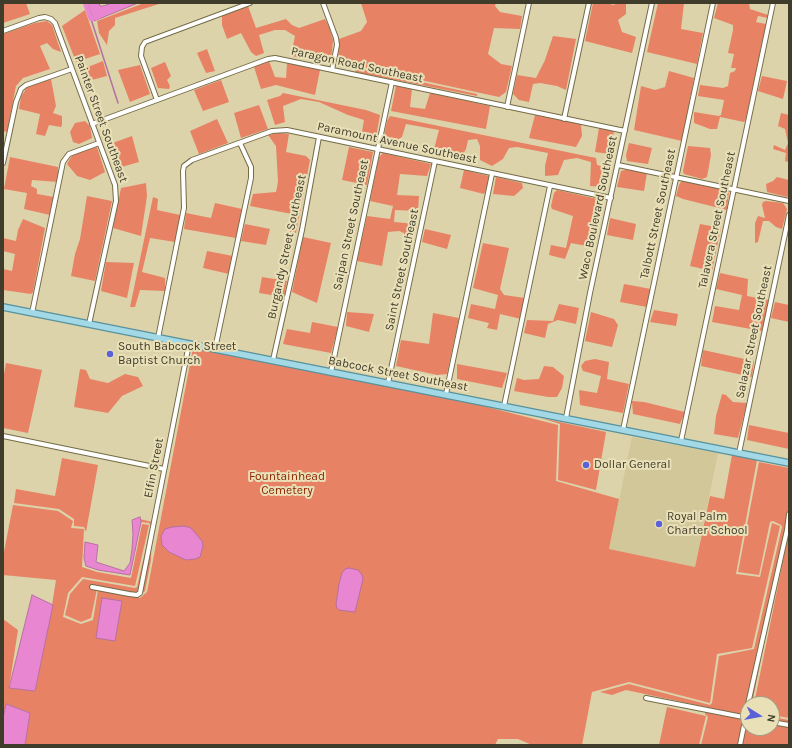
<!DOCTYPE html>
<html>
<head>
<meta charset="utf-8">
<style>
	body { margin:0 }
	#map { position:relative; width:792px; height:748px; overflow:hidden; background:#dcd3ab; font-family:Karla,sans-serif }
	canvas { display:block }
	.frame { position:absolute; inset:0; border:4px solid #403c2c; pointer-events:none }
	.north { position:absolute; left:740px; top:696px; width:40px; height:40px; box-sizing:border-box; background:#e9e0b8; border:1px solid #a59e80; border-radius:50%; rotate:101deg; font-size:11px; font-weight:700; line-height:16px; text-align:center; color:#403c2c }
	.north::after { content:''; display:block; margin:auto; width:14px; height:18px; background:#5b61d9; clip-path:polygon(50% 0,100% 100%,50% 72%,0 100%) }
</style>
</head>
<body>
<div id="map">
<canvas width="792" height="748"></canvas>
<div class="frame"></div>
<div class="north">N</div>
</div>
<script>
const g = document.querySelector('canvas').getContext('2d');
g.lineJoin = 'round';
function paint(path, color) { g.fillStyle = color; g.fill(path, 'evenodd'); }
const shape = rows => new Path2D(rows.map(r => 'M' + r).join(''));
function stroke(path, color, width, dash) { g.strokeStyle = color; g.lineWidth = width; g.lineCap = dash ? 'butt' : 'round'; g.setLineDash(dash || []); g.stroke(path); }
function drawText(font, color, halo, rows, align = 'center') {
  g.font = font + ' Karla,sans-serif'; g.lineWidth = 4; g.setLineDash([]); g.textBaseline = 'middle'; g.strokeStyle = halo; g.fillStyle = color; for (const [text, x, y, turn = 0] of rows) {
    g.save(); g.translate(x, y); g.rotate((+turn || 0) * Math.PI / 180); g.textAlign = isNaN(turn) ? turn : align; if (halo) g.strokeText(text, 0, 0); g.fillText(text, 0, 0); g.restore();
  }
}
const built = shape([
	[632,437,718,453,695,567,609,549]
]);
const green = shape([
	[3,3,26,3,30,14,3,23],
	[144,3,162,3,115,18,115,25,109,31,107,45,99,33,97,21],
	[361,3,496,3,495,6,500,12,522,16,520,29,494,28,488,54,501,64,512,66,506,92,499,97,338,62,339,39,361,31,367,22],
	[593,3,605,3,614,5,616,3,626,3,626,14,618,20,622,32,636,37,632,53,585,41],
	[658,3,684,3,681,29,703,33,697,64,647,52],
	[718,3,749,3,750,9,768,15,768,18,758,16,756,22,766,24,746,119,744,122,720,117,717,129,710,129,694,123,694,112,719,116,721,115,724,100,698,96,700,85,723,88,728,86,730,73,735,71,736,68,731,68,734,54,728,53,733,30,733,25,714,18],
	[248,6,256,28,286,19,292,25,299,28,325,19,329,27,333,40,332,52,329,62,291,56,295,36,285,30,275,30,259,35,264,53,256,56,251,52,241,33,227,39,222,25,222,16],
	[85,10,100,54,76,62,62,26],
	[47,21,52,25,61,52,53,49,47,43,40,46,50,69,23,78,16,86,7,132,3,131,3,34,35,23],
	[553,36,576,39,566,90,557,86,540,83,533,84,529,102,519,100,513,94,517,75,536,78,545,60],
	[207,49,215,71,206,73,197,53],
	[103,61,107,76,84,82,78,71],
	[269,61,275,77,286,78,287,63,320,70,315,95,276,85,261,89,254,67],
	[165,62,171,76,167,80,170,86,169,89,158,88,151,68],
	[140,65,150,94,130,102,118,70],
	[356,68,477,94,477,96,355,72],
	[669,71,694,78,682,141,634,130,641,86,655,90,665,87],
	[762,76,787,81,783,99,758,91],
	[51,79,56,106,53,113,62,116,62,125,61,127,49,125,45,136,36,134,40,114,19,109,21,97,27,87],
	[221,80,229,102,203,111,194,90],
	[396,86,412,89,410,107,425,109,430,93,490,106,486,129,391,111],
	[283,93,366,110,380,115,376,137,372,143,361,137,364,120,348,115,319,102,301,99,283,106,285,122,275,125,267,100,280,96],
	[259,105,268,129,241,138,234,113],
	[781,113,789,115,789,162,785,161,786,153,773,149,774,145,785,150,788,143,785,129,778,126],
	[535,115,581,124,582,136,576,147,529,138],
	[390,116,596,158,597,165,608,168,603,187,590,186,591,162,577,158,564,160,558,175,545,176,545,166,548,153,517,147,509,148,503,159,492,166,480,160,480,146,477,139,468,140,466,149,460,160,433,153,439,130,406,124,402,137,392,143,383,142,387,121],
	[217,119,228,143,199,154,190,131],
	[85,121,90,126,92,138,79,144,73,142,70,132,75,123],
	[599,128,614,131,610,154,595,152],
	[280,133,289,134,286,152,306,156,310,160,296,233,290,232,292,214,250,206,253,194,276,192,278,182,276,146,268,135],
	[132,136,139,162,118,168,107,145],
	[629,143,652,148,648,164,627,161,626,155],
	[688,146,710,148,711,155,707,177,702,179,684,174,683,171],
	[97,147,105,172,90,180,77,176,67,164,71,157,76,153],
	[349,147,373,152,367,185,342,180],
	[383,153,431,164,427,176,400,174,397,195,419,196,418,211,395,210,394,222,417,224,413,239,405,240,404,233,399,231,388,232,382,266,357,261,367,216,390,219,393,206,370,201,379,157],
	[10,157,58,167,58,182,32,180,31,186,37,189,37,194,54,197,50,215,24,209,27,193,4,189],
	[628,169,647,173,644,191,617,187,621,171],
	[464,170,489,176,487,188,484,194,460,188],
	[496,177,522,183,523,188,514,196,493,194],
	[777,177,789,180,789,195,787,197,767,192,766,184,773,181],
	[682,180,729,191,727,210,683,199,676,196,679,185],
	[146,183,147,196,141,236,113,228,121,188],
	[557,190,602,200,592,247,571,243,565,259,549,255,551,245,566,248,573,216,552,209,551,206,554,193],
	[87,196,112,201,95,281,71,276,75,254,80,239],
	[153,197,158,199,157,210,180,215,175,242,150,238,142,272,165,278,165,291,140,290,135,307,130,307],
	[766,201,783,203,787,209,782,229,776,227,769,221,763,221,758,242,755,243,755,223,758,216,765,218,762,205,763,202],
	[215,203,242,209,236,238,184,229,186,213,211,218],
	[610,218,636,224,633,240,607,235],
	[23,219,45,228,33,292,31,294,3,290,3,269,12,271,15,254,3,251,3,238,16,241,18,230],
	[245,224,270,229,266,245,241,241],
	[700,224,721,228,712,271,690,266],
	[425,229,451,235,447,249,422,242],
	[303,237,331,243,317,303,292,292],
	[483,243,509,248,500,289,504,295,525,298,521,319,500,314,497,330,487,328,489,323,468,318,471,304,495,309,498,295,473,288],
	[207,251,233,256,229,274,203,268],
	[106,262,134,263,127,298,101,291],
	[720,273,748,279,747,296,769,300,762,331,712,322,715,306,739,310,742,295,716,289],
	[262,277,287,281,284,297,259,293],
	[624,284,651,289,647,307,620,302],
	[775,302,789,305,789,322,771,318],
	[559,304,579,308,576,324,558,320,548,324,545,338,524,333,527,320,553,321],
	[654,310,678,314,676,326,650,322],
	[347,312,374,314,369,332,346,326],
	[591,312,614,319,618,325,612,347,585,341],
	[433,313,459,318,447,374,437,375,396,366,401,340,429,344],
	[312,322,338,327,331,353,283,344,287,329,310,333],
	[193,348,444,396,558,425,556,481,619,499,609,549,695,567,710,496,724,499,732,455,757,460,736,574,760,577,772,523,780,526,752,648,717,654,710,703,629,682,592,692,582,745,532,745,518,739,498,739,495,745,25,745,30,713,6,704,3,718,3,619,18,630,9,688,35,691,52,605,56,580,3,575,3,557,13,505,58,511,73,521,71,528,84,529,82,567,97,572,131,578,142,524,149,525,135,586,82,577,68,593,63,617,81,624,93,620,98,590,140,598,147,592],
	[703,350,754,361,752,377,701,366],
	[595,359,609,362,607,379,629,384,623,413,580,405,579,390,597,393,601,376,583,371,581,366,585,361],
	[6,363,42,370,28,433,3,428,3,380],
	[457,364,507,373,502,388,457,379],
	[544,366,553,367,564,376,562,388,557,397,548,397,514,391,517,378,524,380,539,379],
	[80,369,86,370,90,379,108,383,125,374,138,377,143,386,122,396,108,413,74,407],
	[722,394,726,395,733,402,747,403,738,438,714,434,716,416],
	[632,401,644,402,685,412,680,424,633,414],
	[541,418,606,432,596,490,558,480,560,424],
	[749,425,789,433,789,449,747,440],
	[62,458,98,465,86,532,84,527,74,526,74,519,59,509,14,503,16,489,55,496],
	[759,462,789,468,789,528,787,530,752,704,748,704,748,728,772,728,772,717,789,720,789,745,701,745,708,717,705,714,706,707,626,690,612,695,600,692,629,684,710,705,712,703,719,656,754,649,782,527,781,525,773,521,770,522,759,575,738,572],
	[140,519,152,522,151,560,145,591,139,596,97,589,91,618,81,622,65,615,70,594,83,579,135,588,137,587,151,526,149,523,141,522],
	[789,531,789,718,772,715,772,704,754,704],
	[667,707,706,716,699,745,659,745]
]);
const water = shape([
	[87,3,99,3,100,6,103,6,112,3,138,3,94,21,87,3],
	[140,517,141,522,130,575,98,570,86,566,84,558,85,542,98,545,96,562,124,571,130,563,132,549,133,534,132,520,137,518,140,517],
	[184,526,191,528,202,541,203,546,200,557,195,559,186,560,169,552,162,545,161,536,165,529,172,527,184,526],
	[349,568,358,570,362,575,363,579,355,612,339,610,337,608,336,604,339,584,342,573,345,569,349,568],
	[32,595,53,605,35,691,9,688,32,595],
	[102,598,122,601,115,641,96,638,102,598],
	[6,704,30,713,25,745,3,745,3,718,6,704]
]);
const stream = shape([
	[91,19,118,103]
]);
const canal = shape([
	[85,3,91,19,98,17]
]);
const minor = shape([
	[323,3,336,38,337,45,332,70],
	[3,31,39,18,45,17,51,19,55,23,115,185,116,201,89,324],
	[157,100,141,56,142,47,145,42,250,3],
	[507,107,529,3],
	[564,119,589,3],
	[92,124,268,59,275,58,625,131],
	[3,163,16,102,21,89,26,85,72,69],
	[618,165,789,201],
	[32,313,63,162,69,154,99,143],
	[158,338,184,208,183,171,184,166,192,160,272,131,287,130,611,198],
	[215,349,251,178,251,167,240,143],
	[273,360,302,230,319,137],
	[331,372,392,82],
	[388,383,435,161],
	[446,394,492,174],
	[504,406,550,186],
	[566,418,590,293,652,3],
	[623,430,713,3],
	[3,436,164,469],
	[681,441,773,3],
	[739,453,789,215],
	[92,587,129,594,137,595,140,593,189,344],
	[646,698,748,718],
	[748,704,787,530,789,514],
	[772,722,789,725],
	[740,745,748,706]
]);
const major = shape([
	[3,307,789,463]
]);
const markers = [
	[110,354,4,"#5b61d9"],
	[586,465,4,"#5b61d9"],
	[659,524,4,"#5b61d9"]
];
const streetNames = [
	["Paragon Road Southeast",357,65,12],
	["Painter Street Southeast",101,119,70],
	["Paramount Avenue Southeast",397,143,12],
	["Waco Boulevard Southeast",598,208,-78],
	["Talbott Street Southeast",658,214,-78],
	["Talavera Street Southeast",717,220,-78],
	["Saipan Street Southeast",351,225,-78],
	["Burgandy Street Southeast",287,247,-78],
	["Saint Street Southeast",402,270,-78],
	["Salazar Street Southeast",754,332,-78],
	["Babcock Street Southeast",398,374,11],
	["Elfin Street",154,468,-79]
];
const poiNames = [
	["South Babcock Street",118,347],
	["Baptist Church",118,361],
	["Dollar General",594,465],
	["Royal Palm",667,517],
	["Charter School",667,531]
];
const parkNames = [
	["Fountainhead",287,477],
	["Cemetery",287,491]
];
paint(built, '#d2c798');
paint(green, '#e88265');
paint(water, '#e986d1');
stroke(water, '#b670a0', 1);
stroke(stream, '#b670a0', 1.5);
stroke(canal, '#e986d1', 4.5);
stroke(minor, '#746c47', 6);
stroke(major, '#58929b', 8);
stroke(minor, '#fff', 4);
stroke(major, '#a3d9e7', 5.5);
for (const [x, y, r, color] of markers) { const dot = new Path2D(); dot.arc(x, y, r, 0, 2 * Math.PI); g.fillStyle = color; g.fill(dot); stroke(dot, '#e9e0b8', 1.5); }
drawText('12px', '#403c2c', '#e9e0b8', streetNames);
drawText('12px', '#403c2c', '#e9e0b8', poiNames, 'left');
drawText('12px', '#8b2400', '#e9e0b8', parkNames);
</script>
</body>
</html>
